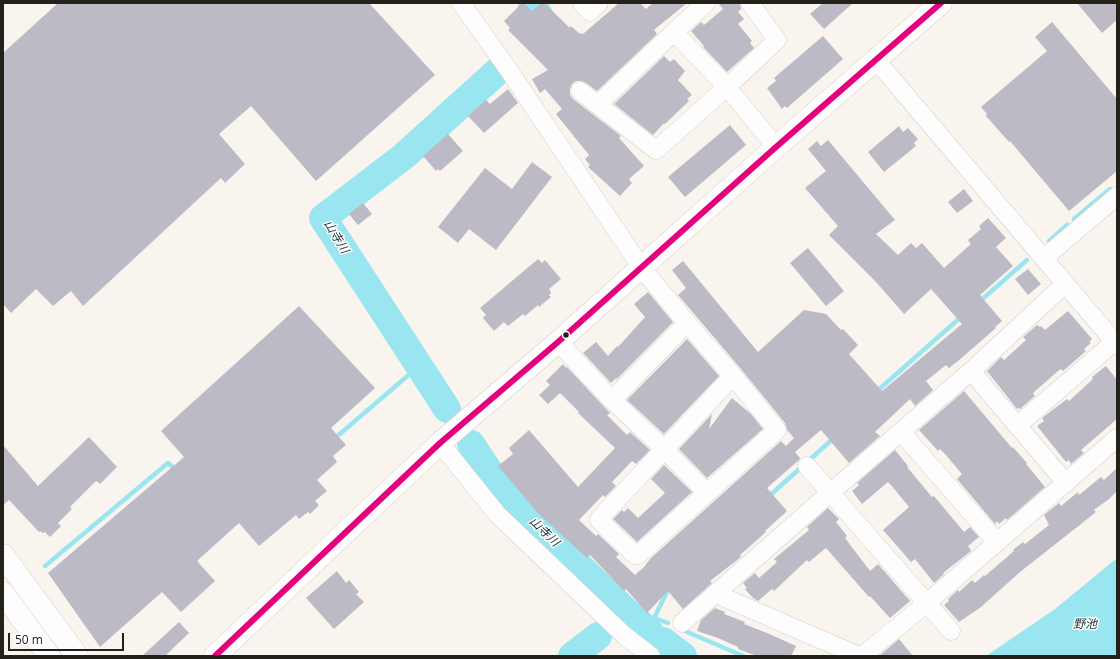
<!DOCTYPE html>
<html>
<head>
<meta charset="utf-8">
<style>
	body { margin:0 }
	#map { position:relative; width:1120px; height:659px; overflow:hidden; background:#faf4ef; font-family:"Open Sans",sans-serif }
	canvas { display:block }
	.frame { position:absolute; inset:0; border:4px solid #26201b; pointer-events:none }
	.scale { position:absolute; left:8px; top:633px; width:116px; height:18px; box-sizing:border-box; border:2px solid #26201b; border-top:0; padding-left:5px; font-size:12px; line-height:14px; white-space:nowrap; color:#26201b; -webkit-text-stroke:3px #fff; paint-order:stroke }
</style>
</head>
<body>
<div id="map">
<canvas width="1120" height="659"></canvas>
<div class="frame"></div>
<div class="scale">50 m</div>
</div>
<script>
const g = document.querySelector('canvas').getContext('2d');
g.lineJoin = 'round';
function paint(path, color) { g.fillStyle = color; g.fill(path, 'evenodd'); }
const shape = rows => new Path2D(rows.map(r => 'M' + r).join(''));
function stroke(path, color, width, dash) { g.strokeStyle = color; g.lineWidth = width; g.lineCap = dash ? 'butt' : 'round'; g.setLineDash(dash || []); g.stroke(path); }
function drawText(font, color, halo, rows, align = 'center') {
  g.font = font + ' "Open Sans","Noto Sans JP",sans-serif'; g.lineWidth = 3; g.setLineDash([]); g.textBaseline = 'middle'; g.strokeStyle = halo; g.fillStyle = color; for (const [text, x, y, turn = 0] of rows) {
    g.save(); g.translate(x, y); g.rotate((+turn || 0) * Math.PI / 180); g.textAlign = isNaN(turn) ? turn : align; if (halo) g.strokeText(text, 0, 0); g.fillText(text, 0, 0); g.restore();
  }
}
const water = shape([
	[1117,558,1117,656,986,656,1055,609]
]);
const stream = shape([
	[1074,219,1110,189],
	[1049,241,1067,225],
	[979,302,1027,260],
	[876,392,962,316],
	[334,439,419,366],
	[767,498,835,437],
	[45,566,168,463,177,471],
	[654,618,668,623],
	[646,628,654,618,667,592,671,587],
	[685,631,743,656]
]);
const river = shape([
	[532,3,543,22],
	[447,409,323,218,404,156,499,70],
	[471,444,504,494,627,612,649,631],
	[663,641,683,656],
	[572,656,598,636]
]);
const building = shape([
	[58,3,369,3,435,75,316,181,251,106,219,134,245,164,225,183,221,178,83,306,71,291,53,306,36,289,11,313,3,304,3,53],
	[522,3,524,3,532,11,541,3,544,3,570,28,571,26,580,34,581,33,583,34,619,3,640,3,646,9,653,3,687,3,654,30,657,34,597,91,586,83,581,81,576,81,572,84,570,89,570,95,573,99,621,136,619,138,644,166,629,179,632,183,620,196,588,167,590,165,585,159,589,155,556,114,562,109,545,89,540,93,532,79,548,70,508,30,510,28,504,21],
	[718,3,740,3,741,9,738,12,744,19,738,24,752,41,750,43,754,48,727,72,703,47,704,46,691,31,701,22,704,25,723,9],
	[823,3,853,3,824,29,810,14],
	[1077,3,1117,3,1117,20,1102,33],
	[1052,22,1117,99,1117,171,1069,211,1010,141,1009,142,986,116,987,114,981,107,1047,51,1035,37],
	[823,36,843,59,787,108,785,106,782,109,767,88,776,81,774,78],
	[664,56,670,62,674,59,685,71,678,80,692,95,687,99,689,101,665,124,664,123,653,135,614,104],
	[508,89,518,103,484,133,468,116,486,100,490,104],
	[730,125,746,145,685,197,668,177],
	[899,126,903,132,908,128,918,139,914,143,916,146,884,172,868,152],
	[448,134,463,151,440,171,438,169,436,171,423,156],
	[828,140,895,220,876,234,898,255,911,243,916,248,922,243,944,268,971,244,968,240,981,229,979,226,988,218,1006,238,996,247,1013,266,980,295,1002,321,995,327,996,328,958,361,949,368,946,365,926,381,933,390,915,406,910,399,875,432,880,436,849,463,821,430,795,452,800,458,799,460,767,488,787,511,765,531,766,532,740,555,741,557,710,581,712,583,683,609,668,591,647,613,626,589,624,591,590,555,587,558,537,512,498,466,513,454,509,448,529,430,578,487,615,448,578,413,579,412,560,393,548,404,539,395,550,385,546,381,563,364,566,368,567,367,610,413,607,415,627,435,630,432,650,450,636,464,632,461,612,482,616,486,605,497,603,495,579,520,596,536,598,534,619,554,616,557,635,575,644,567,651,558,781,441,786,446,794,438,787,430,785,423,741,369,678,295,686,288,672,270,683,261,758,352,804,310,826,314,841,330,843,329,858,345,849,354,882,391,962,324,931,289,904,314,876,282,829,235,838,226,805,188,826,171,808,149,817,141,821,146],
	[532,162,552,177,496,250,469,229,458,243,438,227,485,168,512,189],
	[964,189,973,201,957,213,948,202],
	[363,203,372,214,358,225,349,214],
	[808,248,844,291,826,306,790,263],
	[538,259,542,263,545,260,561,279,549,289,551,293,549,295,551,297,539,307,538,305,525,316,523,314,508,326,504,322,494,331,483,318,486,315,480,308],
	[1028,269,1041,284,1028,295,1015,279],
	[648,292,673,322,617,379,616,378,611,383,583,353,596,342,608,356,617,346,618,347,645,317,634,304],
	[299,306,375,388,331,428,346,445,333,456,337,462,317,480,327,491,315,501,319,505,310,514,308,512,299,519,296,515,259,546,239,523,197,561,215,581,181,612,162,592,100,647,48,573,184,457,161,431],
	[1068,311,1092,339,1089,342,1091,343,1084,349,1086,351,1063,371,1061,369,1058,371,1033,393,1035,396,1020,409,1018,408,1017,409,987,371,1001,357,1004,360,1026,340,1023,337,1037,325,1040,327,1041,326,1045,330],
	[687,339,719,376,664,434,627,400],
	[1106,366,1117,380,1117,419,1081,450,1084,453,1071,464,1069,460,1066,462,1037,426,1044,421,1042,418,1067,399,1069,401,1093,379,1092,377],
	[964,391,1012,448,1013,447,1019,454,1027,463,1026,464,1045,487,1007,520,1006,518,999,524,997,521,995,524,957,479,962,474,945,454,940,449,938,451,919,430],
	[732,398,751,414,763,429,707,478,679,449,712,414,709,429],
	[89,437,117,467,100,484,96,481,70,507,72,509,58,523,61,526,50,537,45,532,43,533,40,531,39,532,9,500,3,505,3,445,38,486],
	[895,450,908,466,907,467,932,497,934,496,964,532,970,527,979,537,968,546,971,551,943,573,944,574,934,583,915,559,911,562,883,530,909,507,891,485,888,482,862,504,852,491,859,485,857,483],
	[664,465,692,492,637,542,613,519,622,510,624,512,628,508,638,518,665,493,651,479],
	[1117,468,1117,491,1109,499,1094,510,1096,512,1081,524,1020,572,981,607,959,622,944,605,949,601,948,599,958,590,959,592,972,580,975,583,984,575,985,576,1014,551,1013,550,1023,542,1025,544,1049,525,1044,515,1059,503,1061,506,1078,492,1079,495,1101,477,1104,480],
	[828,508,839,519,836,522,847,536,845,538,870,571,878,564,910,601,890,618,870,596,869,597,826,548,809,562,807,560,774,591,772,589,758,601,753,598,745,589,747,588,743,583,755,573,759,578,777,562,774,559,809,530,807,527],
	[337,571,346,583,349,580,359,592,356,594,364,602,334,629,306,598],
	[715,608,725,612,724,614,745,622,744,624,767,633,796,646,791,656,757,656,738,649,738,647,718,638,697,631,701,620],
	[179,622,189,633,165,656,142,656],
	[899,639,913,656,879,656]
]);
const minor = shape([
	[461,3,508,69,641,267,687,323,733,376,777,430,638,555,635,555,599,520,600,518,733,376],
	[582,3,590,12,599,3],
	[674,32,727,87,776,147],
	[876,60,1117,345],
	[580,91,656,150,727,87,777,40,750,3],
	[598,104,674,32,706,3],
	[1044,258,1117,196],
	[558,342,612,400,664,449,707,493],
	[971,371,1066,483],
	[612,400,687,323],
	[1018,425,1114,342],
	[901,432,997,542],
	[440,443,497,514,625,636,651,656],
	[807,466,951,631],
	[716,594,859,656],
	[682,623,830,493,971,371,1065,284],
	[862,656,927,603,1117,438]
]);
const major = shape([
	[3,555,77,656],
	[3,593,49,656],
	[215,656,440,443,558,342,776,147,941,3]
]);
const bus1 = shape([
	[215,656,440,443,558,342,776,147,941,3]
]);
const markers = [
	[566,335,3.5,"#26201b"]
];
const waterNames = [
	["山寺川",336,237,59],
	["山寺川",544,532,44],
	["野池",1085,625]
];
paint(water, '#9ae6f0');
stroke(stream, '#9ae6f0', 4.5);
stroke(river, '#9ae6f0', 28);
paint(building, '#bcbac5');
stroke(minor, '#d4ceca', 19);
stroke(major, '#d4ceca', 23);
stroke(minor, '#fefdfd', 18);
stroke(major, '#fefdfd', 22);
stroke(bus1, '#e5007d', 6);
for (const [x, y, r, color] of markers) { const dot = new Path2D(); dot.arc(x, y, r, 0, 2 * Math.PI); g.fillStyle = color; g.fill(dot); stroke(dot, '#fff', 1.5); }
drawText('italic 12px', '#192d31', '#fff', waterNames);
</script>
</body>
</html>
